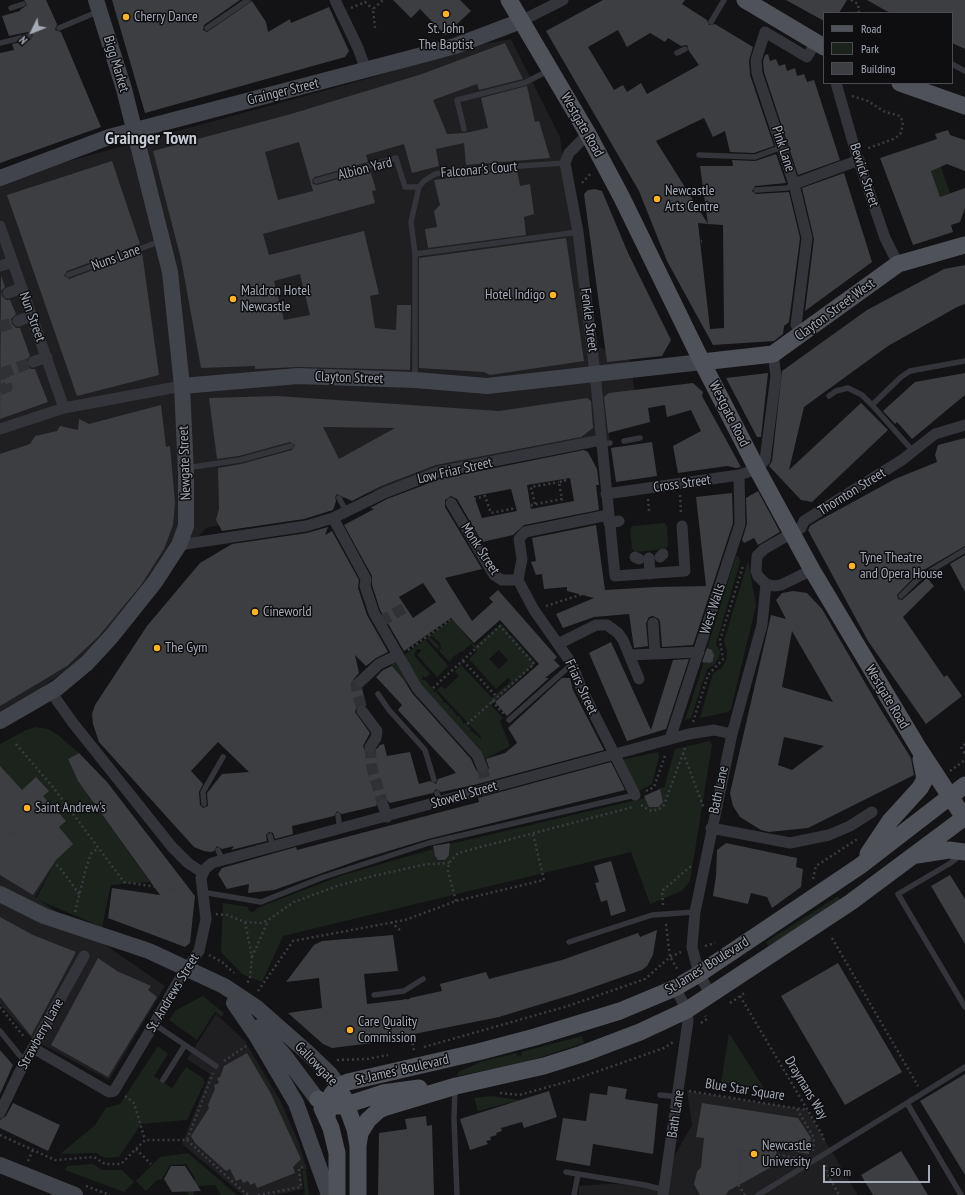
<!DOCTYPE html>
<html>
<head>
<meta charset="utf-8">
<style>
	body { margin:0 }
	#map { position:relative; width:965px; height:1195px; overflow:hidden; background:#131315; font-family:"PT Sans Narrow",sans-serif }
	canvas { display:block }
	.legend { position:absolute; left:823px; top:12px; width:130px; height:72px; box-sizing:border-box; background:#0e0e10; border:1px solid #4a4c52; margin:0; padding:5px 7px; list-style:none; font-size:12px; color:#a4aab6 }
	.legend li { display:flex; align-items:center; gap:8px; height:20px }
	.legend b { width:20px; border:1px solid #4a4c52 }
	.north { position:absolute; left:12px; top:12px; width:40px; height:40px; -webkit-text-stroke:3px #0e0e10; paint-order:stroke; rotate:227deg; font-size:11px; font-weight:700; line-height:16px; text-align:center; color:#a4aab6 }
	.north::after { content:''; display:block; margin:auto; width:14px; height:18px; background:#a4aab6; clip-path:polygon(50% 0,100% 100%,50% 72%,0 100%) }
	.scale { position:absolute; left:823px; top:1165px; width:107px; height:18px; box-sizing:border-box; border:2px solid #a4aab6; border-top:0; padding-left:5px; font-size:12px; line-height:14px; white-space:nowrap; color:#a4aab6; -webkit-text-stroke:3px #0e0e10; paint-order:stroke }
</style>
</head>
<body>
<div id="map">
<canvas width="965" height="1195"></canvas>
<ul class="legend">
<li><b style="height:5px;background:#50525a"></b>Road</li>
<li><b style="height:11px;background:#1b231c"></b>Park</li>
<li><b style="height:11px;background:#3d3e42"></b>Building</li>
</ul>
<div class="north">N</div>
<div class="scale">50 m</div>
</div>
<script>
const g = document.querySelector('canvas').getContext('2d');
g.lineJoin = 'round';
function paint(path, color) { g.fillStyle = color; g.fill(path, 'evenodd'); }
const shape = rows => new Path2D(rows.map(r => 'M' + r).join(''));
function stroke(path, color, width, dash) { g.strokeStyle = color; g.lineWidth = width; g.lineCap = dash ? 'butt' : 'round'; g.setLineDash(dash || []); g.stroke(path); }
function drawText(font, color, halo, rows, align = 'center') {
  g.font = font + ' "PT Sans Narrow",sans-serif'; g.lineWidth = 3; g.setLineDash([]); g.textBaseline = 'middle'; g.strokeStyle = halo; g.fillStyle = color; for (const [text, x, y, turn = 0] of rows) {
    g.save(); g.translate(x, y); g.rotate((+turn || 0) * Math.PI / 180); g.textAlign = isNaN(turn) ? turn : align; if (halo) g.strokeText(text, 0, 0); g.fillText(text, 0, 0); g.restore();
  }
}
const built = shape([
	[511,39,560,137,589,343,630,360,638,413,607,419,610,440,206,528,96,644,68,669,37,691,0,711,0,180,381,75,446,51],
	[0,839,51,870,35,897,165,986,109,1080,32,1039,0,1004],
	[216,1014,245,1041,281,1102,298,1141,307,1169,301,1169,303,1189,276,1195,243,1195,182,1144,210,1074,187,1059],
	[687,1091,807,1110,858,1195,579,1195,579,1186,607,1184,658,1185,692,1125]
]);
const green = shape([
	[927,159,941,167,950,193,940,197],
	[665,523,667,527,668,545,666,549,636,552,632,549,630,530,632,526],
	[736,556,739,557,740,562,716,644,720,652,719,657,714,665,707,669,691,718,685,720,704,662,709,663,714,659,713,651,707,648],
	[748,561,756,605,731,709,728,712,700,718,713,673,722,668,726,660,727,651,724,641],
	[464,610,472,621,462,631,475,646,501,624,536,663,491,705,503,718,500,721,510,746,478,763,418,685,403,656],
	[432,636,440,643,441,648,439,651,450,662,453,657,461,651,462,652,471,644,477,651,469,659,496,689,508,678,511,681,492,698,461,665,455,671,459,676,445,689,441,686,437,690,482,738,481,739,472,731,470,732,471,729,465,723,463,724,463,721,458,715,456,717,456,714,451,708,449,710,450,707,445,702,443,703,443,700,435,691,433,692,434,690,425,680,422,680,423,675,425,678,430,674,414,655,417,649,420,649,421,651,417,655,437,677,448,666,426,640,427,638,438,650,439,646,430,637],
	[499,650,508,660,499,669,489,659],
	[397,659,415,692,391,665],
	[36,727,48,729,58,735,79,753,68,759,78,781,150,882,111,885,102,927,36,899,51,870,0,838,0,744,26,730],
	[710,741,712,745,690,881,682,891,650,904,631,852,283,936,262,982,242,974,221,952,223,903,248,907,249,911,254,912,257,908,340,876,433,849,436,858,442,861,445,860,450,853,450,844,645,798,650,807,657,807,663,801,659,789,662,787,664,788,675,749],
	[658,752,659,757,652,784,637,792,621,760],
	[838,896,841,901,806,924,768,946,766,942],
	[203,996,224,1013,222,1017,215,1012,197,1040,169,1020,176,1010],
	[729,1033,764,1088,721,1083],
	[582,1036,584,1043,523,1063,457,1076,458,1072,483,1061,517,1053,517,1056,522,1055,521,1052],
	[158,1046,168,1054,154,1076,172,1088,186,1067,203,1078,205,1082,187,1120,141,1124,119,1157,105,1158,96,1153,60,1154,95,1125,106,1108,120,1104],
	[247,1053,253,1058,283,1112,304,1164,300,1166,298,1162,301,1159,271,1094],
	[491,1096,520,1100,478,1111,474,1098],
	[188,1153,237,1195,221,1195,215,1185,198,1186,193,1195,189,1195,187,1192,195,1178,186,1164,170,1165,162,1179,157,1180,146,1191,136,1181,160,1157],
	[93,1164,102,1170,122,1170,134,1182,124,1192,65,1170,67,1166],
	[302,1170,306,1170,309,1195,301,1195,305,1194]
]);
const building = shape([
	[24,0,46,0,57,24,55,30,61,32,101,127,0,163,0,53,14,50,12,44,30,40,33,35,28,32,9,36,2,16,20,11,20,10,27,5],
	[112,0,240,0,204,25,203,30,207,32,252,1,266,22,268,32,290,19,291,23,329,7,349,51,345,57,145,113],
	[393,0,460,0,471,11,445,35,420,9,411,18],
	[603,0,685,0,682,4,707,20,709,25,715,24,753,47,749,60,750,75,774,146,754,153,730,152,725,131,713,137,704,118,656,141,708,224,698,223,710,329,724,328,723,225,708,224,700,166,733,166,732,160,755,161,776,154,786,183,755,186,752,191,756,194,789,192,800,238,789,322,784,326,783,334,774,341,713,345,667,261,639,191,546,31],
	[618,30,627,47,650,33,665,42,668,38,681,46,687,45,689,51,699,65,647,94,641,83,627,92,623,85,614,90,588,47],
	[786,0,847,0,839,13,824,13,824,21],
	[867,0,965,0,965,49,952,43,952,13,890,13],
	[505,43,523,79,479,90,477,84,433,100,447,134,465,133,488,128,481,98,527,86,535,122,539,121,550,158,466,165,464,143,436,149,439,166,412,173,404,144,366,155,368,162,315,177,312,180,313,184,317,185,370,170,376,190,372,191,375,203,263,234,269,255,364,231,379,294,370,296,375,328,396,330,397,305,411,305,410,370,298,367,255,369,255,366,201,368,181,259,153,151,291,114,422,74],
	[299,142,313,191,278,200,265,152],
	[300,274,310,315,284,320,274,281],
	[768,54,770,61,776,59,779,66,785,64,787,71,795,68,797,76,804,74,807,82,814,80,840,160,798,175,764,72,763,61,765,55],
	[948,130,950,135,965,140,965,171,947,164,931,171,940,197,965,188,965,208,960,222,951,225,953,232,913,245,880,158,937,139,935,134],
	[112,161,140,244,67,271,64,276,69,279,142,252,159,375,77,396,7,195],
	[517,170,520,186,530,184,534,214,524,217,526,235,428,248,425,229,437,227,434,211,440,205,434,180,467,176,467,174],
	[844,173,872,262,805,311,814,239,802,188],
	[595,189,602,191,628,253,671,340,662,356,607,362,584,194,588,190],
	[566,238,584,361,490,375,484,372,419,368,419,258],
	[965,265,965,304,957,307,888,346,804,407,789,470,861,403,888,430,812,502,801,500,769,466,772,461,782,371,867,310,944,269],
	[1,275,5,287,1,291,2,296,6,300,10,300,16,314,11,319,12,324,16,328,20,328,30,356,26,360,27,365,31,369,35,369,48,402,0,419],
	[768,373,761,437,757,437,726,378],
	[965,373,965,395,912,439,897,422,895,424,883,411,915,382],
	[693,383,703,392,702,396,741,467,736,468,727,466,678,473,673,446,701,431,691,410,667,417,665,405,648,408,650,422,608,433,604,397,609,393],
	[277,396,499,411,587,398,591,401,593,428,581,437,436,465,381,486,352,501,337,494,335,497,336,501,333,510,304,519,222,531,216,520,219,509,218,468,241,464,292,450,295,445,290,442,239,456,217,459,209,398],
	[323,427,395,428,339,459],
	[161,405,166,447,170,446,175,503,173,525,164,549,141,585,99,636,67,666,0,706,0,454,30,444,35,436,57,431,60,426,78,430,79,419,89,424],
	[965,438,965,546,917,574,897,595,898,599,902,600,927,578,934,586,903,617,944,677,947,675,962,696,926,724,868,641,808,530,810,526,818,521,895,479,937,462,935,455,938,445],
	[652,442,657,476,616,482,611,448],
	[584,450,588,452,597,469,599,485,596,485,599,510,524,525,513,535,482,542,457,499,451,496,445,500,445,507,482,569,445,578,472,621,493,602,489,598,498,590,557,657,554,660,560,666,545,678,549,678,507,716,495,702,539,664,500,620,474,643,451,618,404,651,380,610,372,585,372,576,344,525,374,509,370,508,387,499,440,479],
	[570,478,574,501,531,509,527,485],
	[511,489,517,511,482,518,474,496],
	[423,583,436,602,413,618,399,597],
	[758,491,780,532,758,545,754,538,744,543,742,540,747,524,746,498],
	[732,493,733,523,693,645,662,647,660,622,659,619,653,616,649,617,646,623,648,646,634,648,629,614,594,617,563,628,556,614,594,598,567,591,567,587,544,589,542,574,536,575,531,562,536,561,532,538,596,525,605,590,656,587,706,586,696,497],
	[328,527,325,535,332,531,359,580,358,588,367,615,388,652,376,658,366,666,355,655,359,673,353,680,353,683,358,689,362,688,366,705,358,705,355,712,370,733,363,746,366,753,373,753,380,745,384,744,387,756,410,752,419,784,430,781,436,784,438,779,456,773,398,710,402,705,376,677,383,670,392,666,404,680,412,693,471,759,476,770,481,774,485,773,489,768,486,759,505,753,517,743,508,728,562,678,570,678,573,690,604,750,474,785,441,792,436,789,433,793,390,803,387,800,381,798,378,801,376,806,342,814,337,811,334,816,292,826,293,834,275,839,273,833,269,832,266,835,267,841,231,850,234,846,222,849,217,846,214,851,211,852,204,851,194,847,99,742,93,724,92,714,95,705,147,626,200,563,232,544,307,533],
	[218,742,249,772,222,774,207,793,208,806,203,808,200,805,199,792,203,784,191,771],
	[965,555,965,592,950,564],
	[793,591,807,593,822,609,881,710,911,758,914,775,808,828,769,832,761,830,740,817,733,806,730,793,771,615,786,619,776,600,782,593],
	[792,631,833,702,782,687],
	[784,737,824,746,792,770,778,765],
	[611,642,651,730,673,660,689,659,666,729,627,741,589,653],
	[707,648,712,650,714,655,713,661,710,663,702,662],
	[79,753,107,782,195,896,190,943,185,947,108,918,112,888,160,895,78,781,68,759],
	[611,762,625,790,428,839,359,860,274,890,248,893,249,884,227,889,218,874,222,868,296,847,297,850,479,802,478,798],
	[0,766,22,790,36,777,49,791,43,796,66,821,59,827,73,844,56,860,33,895,0,875],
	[660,789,663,802,658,807,649,807,644,796],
	[450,843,449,855,445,860,438,860,435,856,433,846],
	[726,843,797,858,796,867,803,869,801,887,772,908,767,897,751,893,748,904,713,896,716,876,717,850],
	[611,861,626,911,611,916,607,900,601,902,595,883,599,882,594,866],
	[950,875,965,899,965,944,931,886],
	[0,917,33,935,76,952,31,1036,0,997],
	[657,930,653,955,647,966,642,970,574,994,499,1017,404,1036,404,1039,332,1048,323,1044,288,1013,322,1008,319,978,286,982,314,945,322,941,393,935,398,971,364,974,367,1004,410,999,410,998,442,991,440,984,486,972,489,979,562,960,638,933,640,937],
	[98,958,117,971,151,986,148,990,157,997,108,1077,51,1045],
	[838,963,902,1072,845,1105,781,996],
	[0,1050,13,1065,0,1094],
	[247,1053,271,1094,301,1159,293,1167,295,1173,257,1188,255,1183,250,1185,248,1181,243,1183,241,1179,236,1181,230,1169,226,1171,195,1143,191,1136,209,1108,208,1105,215,1089,214,1085,219,1083,217,1078,220,1077,224,1066],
	[965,1074,965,1175,920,1101],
	[608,1086,627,1089,625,1099,658,1104,653,1154,593,1144,590,1166,556,1160,563,1118,586,1121,590,1093,607,1095],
	[549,1091,557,1117,524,1128,522,1122,501,1128,502,1131,496,1133,497,1135,490,1137,491,1140,486,1141,488,1144,470,1150,460,1119],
	[13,1103,60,1125,48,1151,0,1128,0,1120,6,1116],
	[702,1103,798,1118,811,1138,809,1154,777,1149,775,1165,728,1191,726,1195,700,1195,694,1184,697,1172,701,1167,704,1138,696,1137],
	[426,1116,427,1126,432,1125,434,1195,378,1195,379,1133,407,1129,405,1119],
	[901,1151,928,1195,873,1195,861,1175],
	[171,1166,185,1166,201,1191,172,1192,164,1179]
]);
const streetTunnel = shape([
	[0,327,18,321],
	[0,369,7,387,0,390],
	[2,373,33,362],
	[380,622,406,607],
	[360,682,356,685,362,711],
	[370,747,372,768,383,805],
	[482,767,485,779]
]);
const path = shape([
	[851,0,858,4,859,13],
	[351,8,365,2,373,9],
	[375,28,373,9,383,0],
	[852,96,868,101,885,112,900,116,903,122,901,133,896,138,866,149],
	[582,183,592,172],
	[686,190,747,190],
	[681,243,702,241],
	[680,495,681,514],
	[474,499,485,496,491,513,562,499,559,482,565,481,564,473],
	[648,499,649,511],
	[535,504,531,487,559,482],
	[546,606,589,592],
	[408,650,450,620],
	[463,661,497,697],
	[433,688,500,626,534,664,465,726],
	[492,701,504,714],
	[693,722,708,675,723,659,720,640,743,566],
	[16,744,53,787,124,882,191,892],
	[965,744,961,747,965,754],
	[683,753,704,808],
	[950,771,965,760],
	[646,791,654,787,666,753],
	[641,805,647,809,652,811,659,809,664,805,685,748],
	[0,828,4,832,12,833,35,855,47,857,60,868,80,895],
	[813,879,816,866,859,838],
	[456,901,448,871,449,863,458,853,633,807],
	[663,905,662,891,691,866],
	[75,912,86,868,91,854,98,848],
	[216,914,227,915,245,922,262,923,268,920,294,902,337,886,373,876,427,864,449,863],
	[245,922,252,957,250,977,247,984],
	[391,922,402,932],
	[666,924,670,957,678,970],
	[832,938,918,1086],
	[705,946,715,943],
	[209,955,222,962,234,973],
	[252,957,268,921],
	[258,991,293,941,405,920,456,901,544,880,533,834],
	[740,996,823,1136,824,1143],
	[405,999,414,1051],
	[730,1003,746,992],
	[0,1007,25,1038],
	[701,1023,707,1019,705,1016],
	[424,1047,568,1006,645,979,670,957,681,952],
	[337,1060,367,1059,388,1055],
	[224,1061,246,1046],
	[689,1091,807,1110],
	[500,1093,519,1095,573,1080,664,1048,673,1042],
	[125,1096,134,1103,145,1140],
	[797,1109,814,1138,813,1151],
	[0,1135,55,1160,94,1157,105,1164,121,1164,145,1140,187,1140,213,1073],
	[187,1140,245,1193,250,1195],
	[136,1149,151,1164],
	[28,1161,33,1150],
	[825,1165,828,1175,839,1195],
	[86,1186,110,1195],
	[258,1195,301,1187,299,1168,303,1167],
	[745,1195,739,1186,740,1150,799,1158]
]);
const lane = shape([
	[11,8,23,4],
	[711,22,724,0],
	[59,28,97,12],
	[207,28,248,0],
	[0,43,29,36],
	[677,53,685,49],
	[952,64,965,71],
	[464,129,457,100,524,83,548,71],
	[699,155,755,157,782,147],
	[316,181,396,158,405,187,419,187],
	[756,190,787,188,794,184],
	[415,254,578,232],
	[68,275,161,241],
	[415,379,415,254,411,222,419,187,424,181,435,174,458,170,565,163],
	[829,396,836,391,848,388,862,395,872,405],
	[624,441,640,438],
	[602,444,610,443],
	[913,451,872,405,901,377,910,371,965,361],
	[186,468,240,460,291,446],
	[339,498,346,511],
	[901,596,919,578,965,550],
	[378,694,389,710,425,750,434,780],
	[509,720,572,664],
	[437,793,439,801],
	[204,804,203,792,223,757],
	[338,815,340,829],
	[270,836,273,847],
	[218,850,222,860],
	[956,853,956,859,949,864,898,894,965,1007],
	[202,892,261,902,321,878,429,843,635,795],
	[569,942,652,915,695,912],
	[374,995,404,991,423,979],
	[154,1024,216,1066],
	[0,1031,25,1062],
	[163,1080,185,1045],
	[455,1089,454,1119,457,1195],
	[660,1095,679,1097],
	[907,1103,961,1195],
	[566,1172,645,1185,664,1190],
	[574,1195,578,1174],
	[758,1195,965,1067]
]);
const street = shape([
	[335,0,358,48,366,70],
	[521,21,563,0],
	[836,83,856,153,885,238,898,264],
	[588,134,569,153,565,163,578,232,595,373,615,576,685,571,682,526],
	[794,184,859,160],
	[0,226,64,408],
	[0,266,13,262],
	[8,293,22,288],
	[18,321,32,316],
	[802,333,796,325,807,238,794,184,757,73,756,60,765,32,807,57,816,42],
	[33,362,47,357],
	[0,429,64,408,182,386],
	[606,494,739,475,757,469,765,460,776,376,773,354],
	[451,503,494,575,502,580,518,580],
	[608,515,525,532,519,539,522,559,518,580,534,610,572,664,582,690,635,795],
	[333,518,366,579,365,586,374,613,417,688,477,755,482,767],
	[609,523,619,521],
	[179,545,306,526,333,518,384,493,438,472,601,440],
	[635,557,639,559],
	[660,557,663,554],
	[649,558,650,574],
	[766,584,774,586,781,585,812,570],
	[653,623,655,653],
	[558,644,596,625,607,625,618,633,623,640,639,679],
	[630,655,699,652],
	[360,682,379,664,398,655],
	[51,692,73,723,172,847,188,863,203,873],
	[362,711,377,731,376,738,370,747],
	[670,739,740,524,739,475],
	[383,805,387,817],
	[711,828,790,843,829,835,850,826,872,812],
	[711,995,699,974,692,947,695,912,732,734,762,625,766,584,758,576,756,571,757,556,764,549,801,528,804,521,902,460,935,434,965,425],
	[33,1048,109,1092,114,1091,154,1024,179,980,199,951,206,919,201,878,205,869,212,863,689,734,714,730,732,734],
	[0,1113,19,1073,84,956],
	[663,1195,688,1021,687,1010,675,988]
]);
const secondary = shape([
	[0,178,109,137,422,55,455,46,521,21],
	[182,386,298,376,415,380,487,386,702,362],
	[0,721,57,688,87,663,111,637,155,582,179,545,186,526,186,473,182,386,170,272,124,89,96,0],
	[0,894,44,916,149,951,224,986,257,1008,308,1053,330,1074,339,1086],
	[234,1003,256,1035,296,1103,329,1195],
	[259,1027,284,1055,317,1099],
	[0,1165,75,1195]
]);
const primary = shape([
	[509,0,588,134,622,198,702,362,757,469,812,570,919,749,965,819],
	[745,0,824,47],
	[900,83,965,106],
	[702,362,773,354,898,264,965,245],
	[868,854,890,821,920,788,925,779,921,759],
	[917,855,949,850,965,852],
	[343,1096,355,1129,358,1146,358,1195],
	[318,1099,332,1106,343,1106,383,1093,419,1088],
	[322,1108,331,1128,337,1153,337,1195],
	[327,1118,328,1105,332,1094,339,1086,348,1082,478,1052,535,1037,620,1011,675,988,699,974,860,866,965,785],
	[358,1146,360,1133,368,1120,379,1110,386,1107,456,1086,544,1066,582,1054,640,1032,687,1010,851,902,965,817]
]);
const markers = [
	[446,14,4,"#feb323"],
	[126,17,4,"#feb323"],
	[657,199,4,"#feb323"],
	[553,295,4,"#feb323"],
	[233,299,4,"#feb323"],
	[852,566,4,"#feb323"],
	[255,612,4,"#feb323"],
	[157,648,4,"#feb323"],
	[27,808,4,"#feb323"],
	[350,1030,4,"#feb323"],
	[754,1154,4,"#feb323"]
];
const poiNames = [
	["Cherry Dance",134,17],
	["St. John",446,29,"center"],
	["The Baptist",446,45,"center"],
	["Newcastle",665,191],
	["Arts Centre",665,207],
	["Maldron Hotel",241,291],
	["Newcastle",241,307],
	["Hotel Indigo",545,295,"right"],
	["Tyne Theatre",860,558],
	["and Opera House",860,574],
	["Cineworld",263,612],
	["The Gym",165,648],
	["Saint Andrew's",35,808],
	["Care Quality",358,1022],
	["Commission",358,1038],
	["Newcastle",762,1146],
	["University",762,1162]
];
const streetNames = [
	["Bigg Market",116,64,73],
	["Grainger Street",283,92,-14],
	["Westgate Road",582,125,60],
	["Pink Lane",783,149,72],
	["Albion Yard",365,169,-14],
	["Falconar's Court",479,170,-5],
	["Bewick Street",864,175,72],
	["Nuns Lane",116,258,-20],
	["Clayton Street West",835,310,-36],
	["Nun Street",32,317,70],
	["Fenkle Street",589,320,83],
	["Clayton Street",349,378,2],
	["Westgate Road",729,414,63],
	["Newgate Street",185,463,-92],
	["Low Friar Street",455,471,-13],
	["Cross Street",682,484,-8],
	["Thornton Street",852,492,-32],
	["Monk Street",480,549,57],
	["West Walls",713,609,-72],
	["Friars Street",581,687,65],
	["Westgate Road",887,697,59],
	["Bath Lane",719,790,-78],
	["Stowell Street",464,795,-16],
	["St James' Boulevard",707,966,-32],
	["St. Andrews Street",173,993,-59],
	["Strawberry Lane",41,1034,-61],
	["Gallowgate",316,1064,46],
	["St James' Boulevard",402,1070,-13],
	["Draymans Way",806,1088,59],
	["Blue Star Square",745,1090,9],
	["Bath Lane",676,1114,-81]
];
const districtNames = [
	["Grainger Town",151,139]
];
paint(built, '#1f1f22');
paint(green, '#1b231c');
paint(building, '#3d3e42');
stroke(streetTunnel, '#303135', 11, [11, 5.5]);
stroke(path, '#3a3c41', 2.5, [2, 3]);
stroke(lane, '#34353a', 5.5);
stroke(street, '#34353a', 11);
stroke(secondary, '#42444b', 16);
stroke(primary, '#50525a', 17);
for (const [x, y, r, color] of markers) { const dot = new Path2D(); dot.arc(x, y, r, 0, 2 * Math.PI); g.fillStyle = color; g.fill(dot); stroke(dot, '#0e0e10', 1.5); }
drawText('14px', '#a4aab6', '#0e0e10', poiNames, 'left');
drawText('14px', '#a4aab6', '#0e0e10', streetNames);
drawText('bold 18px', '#c5c9d2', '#0e0e10', districtNames);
</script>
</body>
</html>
